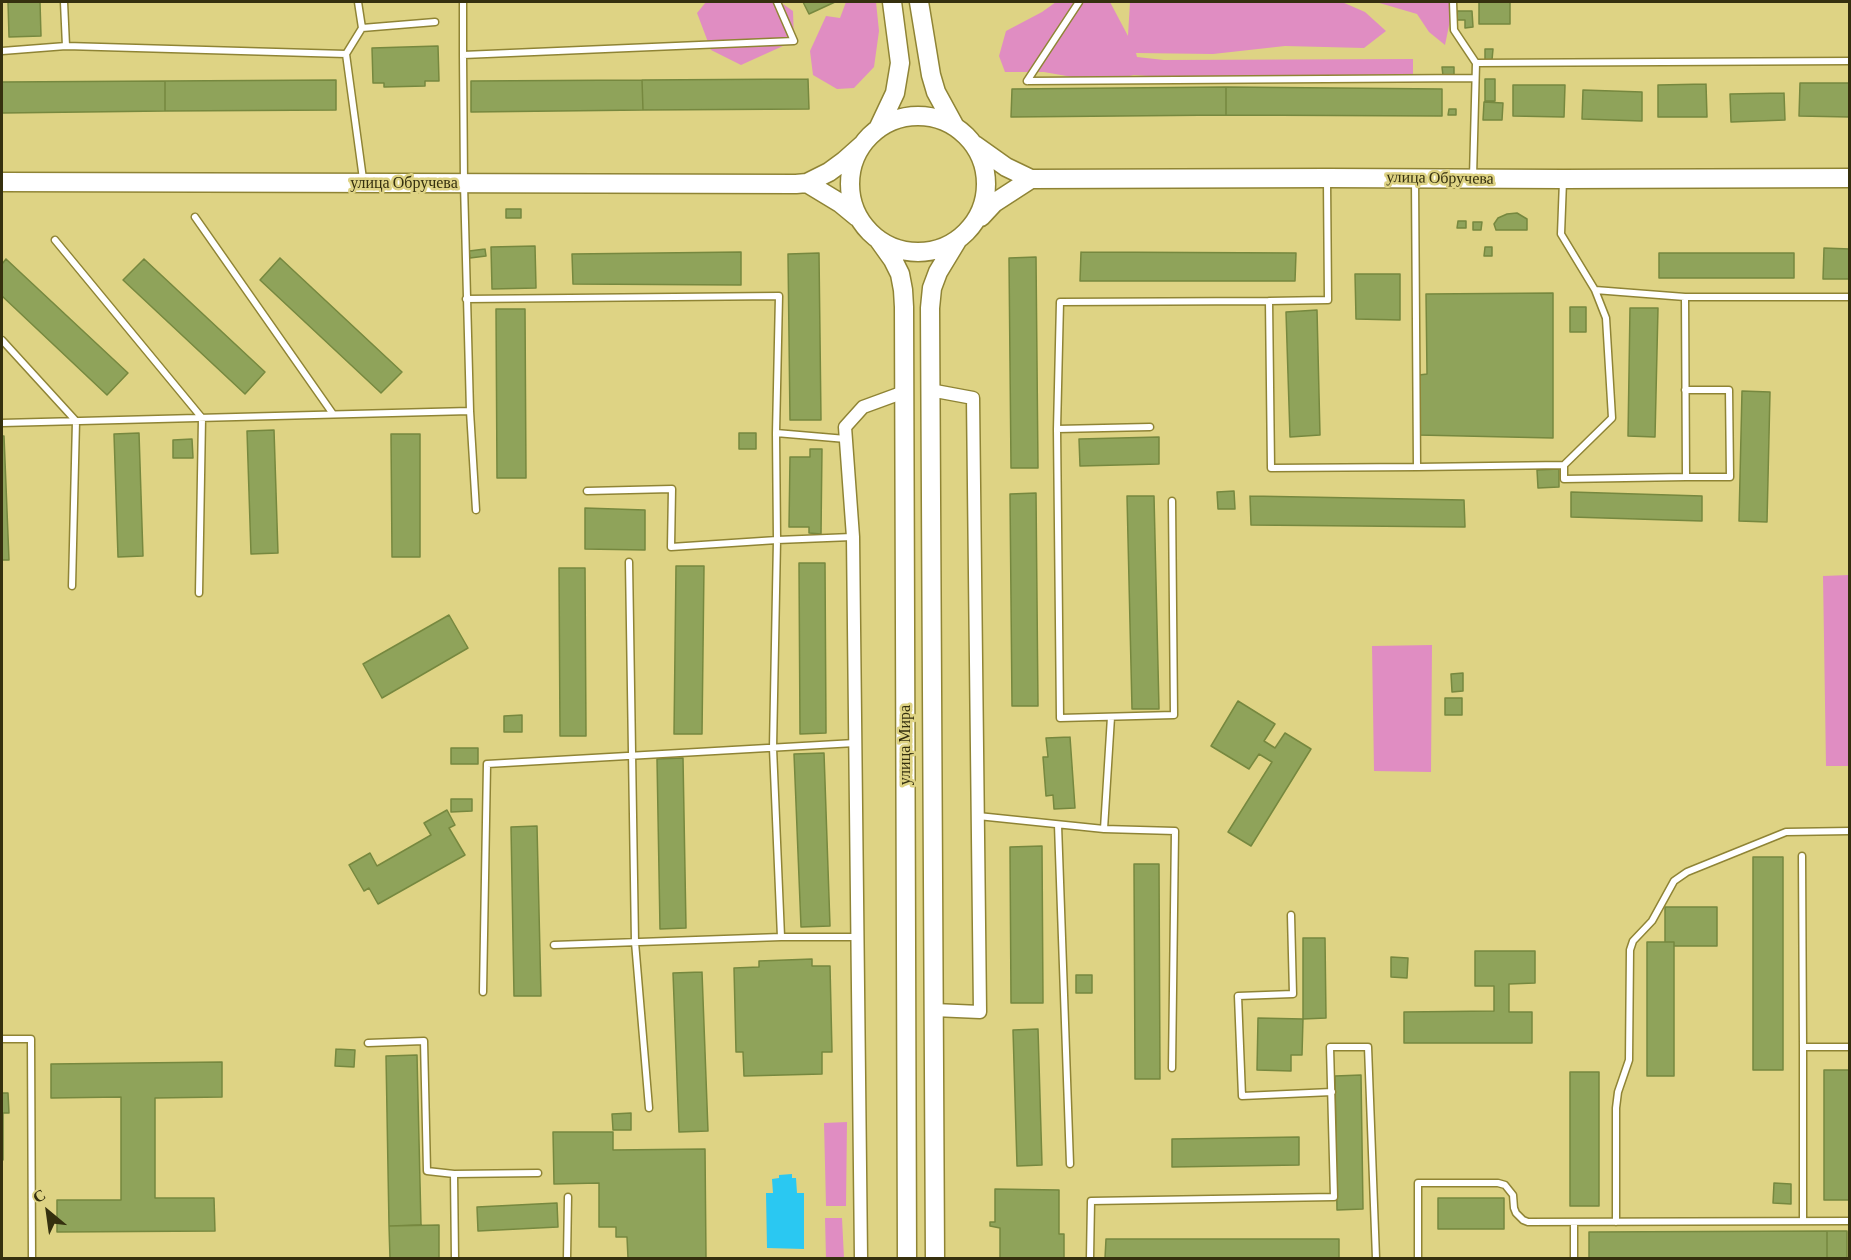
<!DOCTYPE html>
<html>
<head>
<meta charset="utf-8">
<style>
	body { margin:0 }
	#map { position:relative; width:1851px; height:1260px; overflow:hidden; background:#ded384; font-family:"Crimson Pro",serif }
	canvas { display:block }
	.frame { position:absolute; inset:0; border:3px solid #35300f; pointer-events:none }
	.north { position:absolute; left:18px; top:1182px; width:60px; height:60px; -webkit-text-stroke:4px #ded384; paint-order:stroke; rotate:331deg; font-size:16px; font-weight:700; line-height:24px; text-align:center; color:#35300f }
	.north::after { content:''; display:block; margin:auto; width:21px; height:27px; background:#35300f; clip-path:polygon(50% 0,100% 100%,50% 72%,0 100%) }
</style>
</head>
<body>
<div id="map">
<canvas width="1851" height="1260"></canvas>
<div class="frame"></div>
<div class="north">С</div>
</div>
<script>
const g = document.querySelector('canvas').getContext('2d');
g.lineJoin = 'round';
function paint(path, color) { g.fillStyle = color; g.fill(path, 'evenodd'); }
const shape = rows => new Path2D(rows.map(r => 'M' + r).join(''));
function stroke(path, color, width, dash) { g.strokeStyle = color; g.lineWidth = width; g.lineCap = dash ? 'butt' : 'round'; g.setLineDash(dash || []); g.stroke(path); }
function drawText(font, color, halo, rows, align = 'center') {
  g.font = font + ' "Crimson Pro",serif'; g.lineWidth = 5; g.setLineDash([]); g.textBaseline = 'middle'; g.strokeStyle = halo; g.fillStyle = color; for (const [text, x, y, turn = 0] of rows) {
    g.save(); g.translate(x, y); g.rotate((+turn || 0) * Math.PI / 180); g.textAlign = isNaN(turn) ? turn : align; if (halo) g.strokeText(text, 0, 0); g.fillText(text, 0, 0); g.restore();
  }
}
const green = shape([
	[706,2,780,2,793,11,794,41,741,65,711,50,697,13],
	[846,2,876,2,879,31,874,67,854,88,837,89,813,75,810,51,826,16,840,18],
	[1056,2,1110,2,1128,36,1130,2,1342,2,1365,12,1386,31,1364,48,1285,46,1213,54,1136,53,1137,57,1164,60,1413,59,1413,83,1216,81,1134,75,1111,80,1078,78,1044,72,1005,72,999,56,1006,31,1042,12],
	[1376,2,1450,2,1451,16,1445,45,1429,32,1417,14],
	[1849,575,1849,766,1826,766,1823,576],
	[1432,645,1431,772,1374,771,1372,646],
	[847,1122,846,1206,826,1206,824,1123],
	[825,1218,842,1218,844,1258,826,1258]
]);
const water = shape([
	[792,1174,792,1178,796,1178,797,1193,804,1193,804,1249,767,1248,766,1193,773,1193,772,1179,779,1178,779,1175]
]);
const building = shape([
	[8,2,40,2,41,36,9,37,8,2],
	[803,2,835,2,809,14,803,2],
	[1479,2,1510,2,1510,24,1479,24,1479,2],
	[1457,11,1472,11,1473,27,1465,28,1465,20,1457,20,1457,11],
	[438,46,439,81,425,81,425,86,384,87,384,83,373,83,372,48,438,46],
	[1485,49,1493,49,1492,60,1485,60,1485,49],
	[1442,67,1454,67,1454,76,1443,76,1442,67],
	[808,79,809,109,643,110,642,80,808,79],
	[1485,79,1495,79,1495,101,1485,101,1485,79],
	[336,80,336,110,165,111,165,81,336,80],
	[642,80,643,110,471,112,471,81,642,80],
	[165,81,165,111,2,113,2,82,165,81],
	[1800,83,1850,83,1850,117,1799,116,1800,83],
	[1706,84,1707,117,1658,117,1658,85,1706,84],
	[1513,85,1565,85,1564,117,1513,116,1513,85],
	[1226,87,1442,89,1442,116,1226,115,1226,87],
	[1226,87,1226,115,1011,117,1012,89,1226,87],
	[1583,90,1642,92,1642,121,1582,119,1583,90],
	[1784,93,1785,120,1731,122,1730,94,1784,93],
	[1484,102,1503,103,1502,120,1483,120,1484,102],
	[1449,109,1456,109,1456,115,1448,115,1449,109],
	[506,209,521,209,521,218,506,218,506,209],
	[1517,213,1527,219,1527,230,1496,230,1494,224,1498,218,1507,214,1517,213],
	[1458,221,1466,221,1466,228,1457,228,1458,221],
	[1473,222,1482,222,1481,230,1473,230,1473,222],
	[535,246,536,288,492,289,491,247,535,246],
	[1485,247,1492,247,1492,256,1484,256,1485,247],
	[1824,248,1850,249,1850,279,1823,279,1824,248],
	[485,249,486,256,470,258,469,251,485,249],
	[741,252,741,285,573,284,572,254,741,252],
	[1081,252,1296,253,1295,281,1080,281,1081,252],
	[819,253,821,420,790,420,788,254,819,253],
	[1659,253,1794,253,1794,278,1659,278,1659,253],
	[1036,257,1038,468,1011,468,1009,258,1036,257],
	[280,258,402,372,381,393,260,280,280,258],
	[6,259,128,373,107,395,2,296,2,264,6,259],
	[144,259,265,372,245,394,123,280,144,259],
	[1355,274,1400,274,1400,320,1356,319,1355,274],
	[1553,293,1553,438,1418,435,1419,375,1427,374,1426,294,1553,293],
	[1570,307,1586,307,1586,332,1570,332,1570,307],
	[1630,308,1658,308,1655,437,1628,436,1630,308],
	[496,309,525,309,526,478,497,478,496,309],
	[1317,310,1320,435,1290,437,1286,312,1317,310],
	[1742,391,1770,392,1767,522,1739,521,1742,391],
	[274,430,278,553,251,554,247,431,274,430],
	[139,433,143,556,118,557,114,434,139,433],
	[739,433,756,433,756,449,739,449,739,433],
	[391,434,420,434,420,557,392,557,391,434],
	[2,436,4,436,9,560,2,560,2,436],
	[1159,437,1159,464,1080,466,1079,439,1159,437],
	[192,439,193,458,173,458,173,440,192,439],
	[810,449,822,449,821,534,809,533,809,527,789,527,790,457,810,457,810,449],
	[1559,469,1559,487,1538,488,1537,470,1559,469],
	[1234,491,1235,509,1218,509,1217,492,1234,491],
	[1571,492,1702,496,1702,521,1571,517,1571,492],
	[1036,493,1038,706,1012,706,1010,494,1036,493],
	[1127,496,1154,496,1159,709,1132,709,1127,496],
	[1250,496,1464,500,1465,527,1251,525,1250,496],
	[585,508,645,510,645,550,585,549,585,508],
	[799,563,825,563,826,733,800,734,799,563],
	[676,566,704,566,702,734,674,734,676,566],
	[559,568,585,568,586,736,560,736,559,568],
	[449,615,468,648,382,698,363,664,449,615],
	[1463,673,1463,691,1452,692,1451,674,1463,673],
	[1445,698,1462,698,1462,715,1445,715,1445,698],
	[1238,701,1275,724,1264,741,1275,748,1285,733,1311,749,1251,846,1228,832,1272,762,1259,754,1249,769,1211,746,1238,701],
	[522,715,522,732,504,732,504,716,522,715],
	[1070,737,1075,808,1054,809,1053,795,1046,796,1043,757,1048,757,1046,738,1070,737],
	[451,748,478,748,478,764,451,764,451,748],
	[824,753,830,926,801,927,794,754,824,753],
	[683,758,686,928,660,929,657,759,683,758],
	[451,799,472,799,472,811,451,812,451,799],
	[447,810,455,825,449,828,465,855,378,904,369,888,364,891,349,865,370,853,377,866,431,835,424,823,447,810],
	[537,826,541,996,514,996,511,827,537,826],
	[1042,846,1043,1003,1011,1003,1010,847,1042,846],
	[1753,857,1783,857,1783,1070,1753,1070,1753,857],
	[1134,864,1159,864,1160,1079,1135,1079,1134,864],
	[1665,907,1717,907,1717,946,1674,946,1674,942,1665,942,1665,907],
	[1303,938,1325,938,1326,1018,1303,1019,1303,938],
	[1647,942,1674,942,1674,1076,1647,1076,1647,942],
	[1475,951,1535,951,1535,983,1509,984,1509,1012,1532,1012,1532,1043,1404,1043,1404,1012,1494,1011,1494,986,1475,986,1475,951],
	[1391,957,1408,958,1407,978,1391,977,1391,957],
	[812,959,812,966,830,966,832,1052,822,1052,822,1074,744,1076,743,1052,736,1052,734,968,759,967,759,961,812,959],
	[702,972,708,1131,679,1132,673,973,702,972],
	[1076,975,1092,975,1092,993,1076,993,1076,975],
	[1258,1018,1303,1019,1302,1055,1291,1055,1291,1071,1257,1070,1258,1018],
	[1038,1029,1042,1165,1017,1166,1013,1030,1038,1029],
	[336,1049,355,1050,354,1067,335,1066,336,1049],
	[417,1055,421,1225,389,1226,386,1056,417,1055],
	[222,1062,222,1097,155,1098,155,1198,214,1198,215,1231,57,1232,57,1200,121,1200,121,1097,51,1098,51,1064,222,1062],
	[1824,1070,1850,1070,1850,1200,1824,1200,1824,1070],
	[1570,1072,1599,1072,1599,1206,1570,1206,1570,1072],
	[1361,1075,1363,1209,1337,1210,1335,1076,1361,1075],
	[2,1093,8,1093,9,1113,2,1113,2,1093],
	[2,1113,3,1113,3,1160,2,1160,2,1113],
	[631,1113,631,1130,613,1130,612,1114,631,1113],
	[553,1132,613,1132,613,1150,705,1149,706,1258,628,1258,627,1237,616,1237,616,1227,599,1227,599,1183,554,1184,553,1132],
	[1299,1137,1299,1165,1172,1167,1172,1139,1299,1137],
	[1774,1183,1791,1184,1791,1204,1773,1203,1774,1183],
	[995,1189,1059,1190,1059,1234,1064,1234,1064,1258,1000,1258,1000,1228,990,1226,990,1222,995,1222,995,1189],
	[1438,1198,1504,1198,1504,1229,1438,1229,1438,1198],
	[557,1203,558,1227,478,1231,477,1207,557,1203],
	[439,1225,439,1258,390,1258,389,1226,439,1225],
	[1827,1231,1827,1258,1589,1258,1589,1232,1827,1231],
	[1827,1231,1847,1231,1847,1258,1827,1258,1827,1231],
	[1106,1239,1339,1239,1339,1258,1105,1258,1106,1239]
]);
const lane = shape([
	[64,2,66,46,346,54],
	[358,2,362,28],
	[463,2,463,55,794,41,777,2],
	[1453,2,1454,30,1476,63,1473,177],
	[2,51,66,46],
	[1476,63,1850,61],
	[1027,81,1474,78],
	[1027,81,1079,2],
	[363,179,346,54,362,28,435,22],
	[1415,179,1417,467,1564,465,1564,479,1686,477,1685,297],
	[1327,181,1328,300,1269,301,1271,468,1417,467],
	[1563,181,1561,234,1595,290,1685,297,1850,297],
	[195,217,333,414],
	[55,240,202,418,199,593],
	[466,299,779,296,776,433,846,439],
	[2,340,76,421,72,586],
	[1685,390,1729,390,1730,477,1686,477],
	[470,411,476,510],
	[2,423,470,411,464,184,463,55],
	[1150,427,1057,429,1060,302,1269,301],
	[1057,429,1060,718,1174,715,1172,501],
	[776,433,777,540,852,537],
	[1564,465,1612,418,1606,318,1595,290],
	[587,491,672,489,671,547,777,540,773,748,781,937,857,937],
	[629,562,635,942,649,1108],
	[1111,717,1104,829,1175,831,1172,1068],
	[978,816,1104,829],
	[1058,825,1070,1164],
	[1802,856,1803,1047,1850,1047],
	[1291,915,1293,994,1238,996,1242,1096,1332,1092],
	[554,945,781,937],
	[483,992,487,764,855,743],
	[2,1039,31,1039,32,1258],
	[368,1043,424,1041,427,1171,454,1174,455,1258],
	[1803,1047,1803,1221],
	[454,1174,538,1173],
	[1574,1222,1574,1258],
	[1616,1222,1616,1108,1618,1092,1629,1060,1630,950,1633,941,1652,921,1674,881,1687,872,1786,832,1850,831],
	[567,1258,568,1197],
	[1090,1258,1091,1201,1334,1197,1330,1047,1368,1047,1376,1258],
	[1418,1258,1418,1183,1498,1183,1505,1185,1513,1195,1514,1208,1516,1213,1523,1220,1528,1222,1850,1221]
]);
const street = shape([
	[930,390,973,398,980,1012,934,1010],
	[861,1258,853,537,845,427,863,407,904,392]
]);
const secondary = shape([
	[919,2,931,75,936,92,954,125],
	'850 184a68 68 0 1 1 136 0a68 68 0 1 1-136 0Z',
	[878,129,895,93,900,63,892,2],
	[975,145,1006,167,1031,179,1327,178,1563,179,1850,178],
	[2,182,796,184,807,183,829,172,844,161,862,145],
	[807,183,840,203,857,217],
	[981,217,994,203,1031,179],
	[878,239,893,260,900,274,903,290,904,307,907,1258],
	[935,1258,930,308,932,288,938,272,958,239]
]);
const streetNames = [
	["улица Обручева",1440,178,1],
	["улица Обручева",404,183],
	["улица Мира",905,745,-90]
];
paint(green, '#e08dc2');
paint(water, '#2ac8f2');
paint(building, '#8fa35a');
stroke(building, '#76883f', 1.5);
stroke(lane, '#8f8435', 9);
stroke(street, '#8f8435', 15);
stroke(secondary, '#8f8435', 21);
stroke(lane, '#fff', 6);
stroke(street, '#fff', 12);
stroke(secondary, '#fff', 18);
drawText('16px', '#35300f', '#ded384', streetNames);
</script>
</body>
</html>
